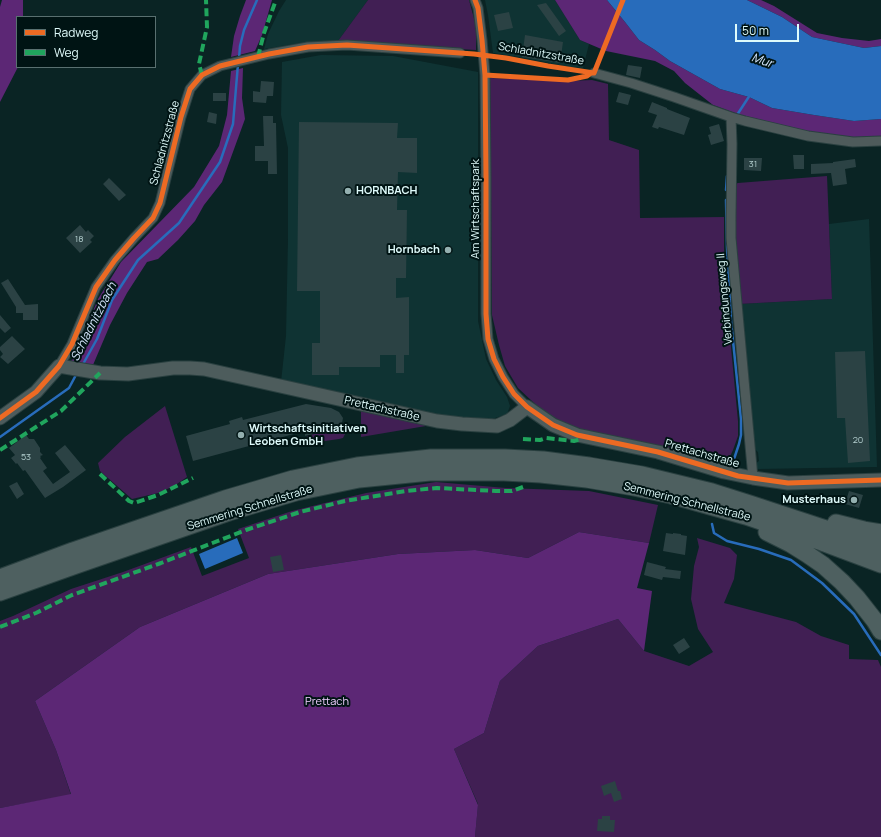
<!DOCTYPE html>
<html>
<head>
<meta charset="utf-8">
<style>
	body { margin:0 }
	#map { position:relative; width:881px; height:837px; overflow:hidden; background:#0a2424; font-family:Manrope,sans-serif }
	canvas { display:block }
	.legend { position:absolute; left:16px; top:16px; width:140px; height:52px; box-sizing:border-box; background:#001414; border:1px solid #597070; margin:0; padding:5px 7px; list-style:none; font-size:12px; color:#dffbfb }
	.legend li { display:flex; align-items:center; gap:8px; height:20px }
	.legend b { width:20px; border:1px solid #597070 }
	.scale { position:absolute; left:735px; top:24px; width:64px; height:18px; box-sizing:border-box; border:2px solid #dffbfb; border-top:0; padding-left:5px; font-size:12px; line-height:14px; white-space:nowrap; color:#dffbfb; -webkit-text-stroke:3px #001414; paint-order:stroke }
</style>
</head>
<body>
<div id="map">
<canvas width="881" height="837"></canvas>
<ul class="legend">
<li><b style="height:5px;background:#ed6a23"></b>Radweg</li>
<li><b style="height:5px;background:#20a55d"></b>Weg</li>
</ul>
<div class="scale">50 m</div>
</div>
<script>
const g = document.querySelector('canvas').getContext('2d');
g.lineJoin = 'round';
function paint(path, color) { g.fillStyle = color; g.fill(path, 'evenodd'); }
const shape = rows => new Path2D(rows.map(r => 'M' + r).join(''));
function stroke(path, color, width, dash) { g.strokeStyle = color; g.lineWidth = width; g.lineCap = dash ? 'butt' : 'round'; g.setLineDash(dash || []); g.stroke(path); }
function drawText(font, color, halo, rows, align = 'center') {
  g.font = font + ' Manrope,sans-serif'; g.lineWidth = 4; g.setLineDash([]); g.textBaseline = 'middle'; g.strokeStyle = halo; g.fillStyle = color; for (const [text, x, y, turn = 0] of rows) {
    g.save(); g.translate(x, y); g.rotate((+turn || 0) * Math.PI / 180); g.textAlign = isNaN(turn) ? turn : align; if (halo) g.strokeText(text, 0, 0); g.fillText(text, 0, 0); g.restore();
  }
}
const built = shape([
	[286,0,368,0,338,41,299,43,264,49,268,34,279,11],
	[485,0,555,0,580,40,589,44,583,68,570,67,518,57,493,53,488,15],
	[321,55,393,56,478,72,478,321,486,359,496,380,507,397,510,406,507,414,492,419,470,420,433,414,281,382,286,336,288,239,288,148,281,115,282,62],
	[869,219,877,467,757,469,756,463,759,461,758,452,753,448,739,304,832,299,829,224]
]);
const green = shape([
	[368,0,469,0,476,26,476,50,441,48,338,41],
	[490,78,568,81,592,80,608,84,609,140,639,150,640,218,724,217,724,249,728,316,738,421,738,436,733,450,727,463,723,466,587,432,547,415,518,388,505,366,499,345,492,315],
	[827,176,832,299,739,304,736,273,735,184,738,183],
	[165,406,187,477,174,486,158,493,132,499,100,471,98,463,125,437],
	[361,411,380,414,426,424,426,426,361,437],
	[342,423,343,423,345,426,345,434,343,438,339,439,325,441,311,444,308,443,307,441,307,436,335,428],
	[436,482,506,488,589,491,658,505,649,543,579,532,528,558,475,550,398,554,268,574,140,627,35,701,56,750,71,795,0,808,0,621,13,616,71,589,123,572,191,547,202,576,249,558,238,529,292,511,366,493],
	[697,538,730,548,737,555,734,579,724,603,796,622,821,636,849,645,849,659,878,660,881,667,881,837,475,837,478,804,454,749,484,733,500,681,538,646,618,619,644,651,689,666,713,652,698,629,691,599,694,566,699,547]
]);
const forest = shape([
	[2,0,23,0,23,17,17,17,17,67,18,67,0,102,0,7],
	[246,0,272,0,262,35,255,51,231,57,234,36,240,16],
	[555,0,607,0,625,22,639,40,655,50,670,61,720,89,749,97,772,108,814,115,854,121,881,119,881,137,865,139,821,134,783,126,743,116,713,105,685,83,674,71,655,61,606,51,580,40],
	[747,0,761,0,774,6,817,33,842,38,869,41,881,39,881,46,864,48,812,37,782,17],
	[243,68,242,98,245,119,222,182,204,205,195,221,178,240,158,259,147,262,127,293,110,325,93,365,70,362,74,358,98,299,121,262,194,187,219,146,227,115,231,71],
	[579,532,649,543,637,588,652,591,644,651,618,619,538,646,500,681,484,733,454,749,478,805,475,837,0,837,0,808,71,794,56,750,35,701,140,627,268,574,398,554,475,550,528,558]
]);
const water = shape([
	[607,0,747,0,782,17,812,37,864,48,881,46,881,119,854,121,814,115,772,108,749,97,720,89,670,61,655,50,639,40,625,22],
	[237,538,243,553,205,569,199,554]
]);
const stream = shape([
	[239,59,240,46,244,30,257,0],
	[737,115,750,95],
	[726,190,727,176],
	[726,200,727,247,731,321,741,419,741,435,739,444,731,468],
	[82,366,97,339,112,300,138,260,179,223,220,162,233,124,238,64],
	[0,437,69,388,77,373],
	[712,524,714,533,727,541,759,549,791,560,822,583,854,614,881,655]
]);
const building = shape([
	[546,3,566,31,559,36,537,5],
	[509,12,513,28,498,31,494,15],
	[525,35,563,42,560,63,522,57],
	[628,65,642,67,640,78,626,75],
	[261,81,274,82,273,96,267,96,266,103,253,102,253,91,260,92],
	[619,92,631,95,628,105,616,102],
	[213,93,226,93,226,101,213,101],
	[652,102,667,108,667,109,690,118,684,135,659,127,658,129,652,127,657,115,648,112],
	[209,112,217,114,216,124,207,122],
	[263,116,273,116,273,123,276,123,277,174,268,174,268,161,255,161,255,146,264,146],
	[299,122,398,123,397,138,417,138,417,173,398,172,397,210,407,210,406,278,396,278,396,298,409,297,409,355,404,355,404,373,396,373,396,355,380,355,380,367,339,367,339,375,312,375,312,343,320,343,320,291,297,291],
	[719,124,724,141,711,145,708,135,711,134,709,127],
	[793,155,804,155,804,169,794,169],
	[744,158,762,158,761,171,744,170],
	[855,159,856,167,845,169,847,184,833,186,831,173,811,174,811,164,833,163,833,162],
	[109,178,126,195,119,201,103,184],
	[80,225,86,232,88,230,94,236,90,240,92,242,80,253,66,238],
	[8,279,25,305,38,304,38,320,23,320,23,313,16,313,16,307,1,283],
	[0,315,11,328,5,333,0,328],
	[12,336,25,349,8,364,0,357,3,354,0,350,0,347],
	[865,351,870,461,848,463,845,418,837,418,835,352],
	[306,404,331,408,339,412,343,418,342,423,335,428,305,436,305,431,193,461,186,436,230,424,229,421,242,417,243,420],
	[26,435,29,439,34,439,40,448,40,452,43,455,40,456,41,457,40,458,47,468,43,471,53,484,70,472,55,453,65,445,86,470,63,487,45,498,25,470,23,471,17,463,16,464,11,458,15,455,9,448],
	[17,482,24,494,17,499,9,486],
	[849,491,863,495,859,508,845,504],
	[666,533,673,534,673,533,681,534,681,535,687,536,685,555,663,551],
	[281,555,284,570,273,572,270,557],
	[647,562,666,567,665,569,681,571,680,579,663,577,662,580,644,575],
	[684,638,690,647,679,654,673,645],
	[615,781,618,791,620,791,622,799,614,802,611,793,604,796,601,786],
	[602,816,610,816,610,820,615,820,614,832,597,831,598,819,602,819]
]);
const street = shape([
	[475,0,478,8,482,40,485,75,486,176,486,314,488,339,494,359,503,377,514,394,527,407],
	[594,73,631,83,674,97,731,117,745,121,808,136,853,142,881,141],
	[731,117,732,144,731,217,731,238,753,478],
	[59,366,72,344,96,287,115,260,134,238,153,218,160,203,181,117,190,89,202,75,220,66,269,54,308,47,347,45,460,53]
]);
const secondary = shape([
	[0,418,36,392,59,366,100,373,128,374,173,368,190,368,204,369,437,421,462,424,497,426,510,420,527,407,553,425,577,435,658,452,724,472,753,478,788,483,881,480]
]);
const highway = shape([
	[836,523,864,530,881,533],
	[767,532,791,544,807,554,823,565,842,582,857,598,875,621,881,631],
	[0,578,73,551,225,499,293,479,357,466,431,458,505,458,543,460,589,466,642,475,712,492,750,504,829,530,881,550],
	[0,592,76,565,229,512,296,492,359,479,430,472,504,472,541,474,587,479,634,487,671,495,746,516,822,542,881,564]
]);
const quiet = shape([
	[258,57,264,33,276,0],
	[202,75,199,64,207,27,206,0],
	[523,439,540,440,546,438,574,441,582,439],
	[0,450,61,411,100,373],
	[100,474,129,501,134,503,158,495,193,478],
	[0,627,36,613,72,595,161,563,246,530,300,512,345,501,406,491,437,488,496,491,512,491,523,487]
]);
const cycleway = shape([
	[475,0,478,8,482,40,485,75,486,176,486,314,488,339,494,359,503,377,514,394,527,407,553,425,577,435,658,452,738,476,788,483,881,480],
	[485,75,568,80,587,76,591,73],
	[0,418,36,392,59,366,72,344,96,287,115,260,134,238,153,218,160,203,181,117,190,89,202,75,220,66,269,54,308,47,347,45,474,54,506,58,548,66,594,73,623,0]
]);
const markers = [
	[348,191,4,"#94b0b0"],
	[448,250,4,"#94b0b0"],
	[241,435,4,"#94b0b0"],
	[854,500,4,"#94b0b0"]
];
const numberNames = [
	["31",753,164],
	["18",79,239],
	["20",858,440],
	["53",26,457]
];
const streetNames = [
	["Schladnitzstraße",541,54,10],
	["Schladnitzstraße",165,143,-75],
	["Am Wirtschaftspark",476,209,-90],
	["Verbindungsweg II",725,299,-95],
	["Prettachstraße",382,409,13],
	["Prettachstraße",702,454,16],
	["Semmering Schnellstraße",687,502,14],
	["Semmering Schnellstraße",250,508,-17]
];
const poiNames = [
	["HORNBACH",356,191],
	["Hornbach",440,250,"right"],
	["Wirtschaftsinitiativen",249,429],
	["Leoben GmbH",249,442],
	["Musterhaus",846,500,"right"]
];
const parkNames = [
	["Prettach",327,702]
];
const waterNames = [
	["Mur",762,61,18],
	["Schladnitzbach",94,322,-63]
];
paint(built, '#0f3333');
paint(green, '#411f54');
paint(forest, '#5c2775');
paint(water, '#286cbb');
stroke(stream, '#286cbb', 2.5);
paint(building, '#2b4244');
stroke(street, '#2a4040', 11);
stroke(secondary, '#2a4040', 15);
stroke(highway, '#2a4040', 19);
stroke(street, '#4e5b5b', 9);
stroke(secondary, '#4d5c5c', 13);
stroke(highway, '#4e6060', 17);
stroke(quiet, '#20a55d', 4, [8, 4]);
stroke(cycleway, '#ed6a23', 5);
for (const [x, y, r, color] of markers) { const dot = new Path2D(); dot.arc(x, y, r, 0, 2 * Math.PI); g.fillStyle = color; g.fill(dot); stroke(dot, '#001414', 1.5); }
drawText('9px', '#b2cdcd', null, numberNames);
drawText('11px', '#dffbfb', '#001414', streetNames);
drawText('bold 11px', '#dffbfb', '#001414', poiNames, 'left');
drawText('11px', '#efcefe', '#001414', parkNames);
drawText('italic 12px', '#d5e6fd', '#001414', waterNames);
</script>
</body>
</html>
